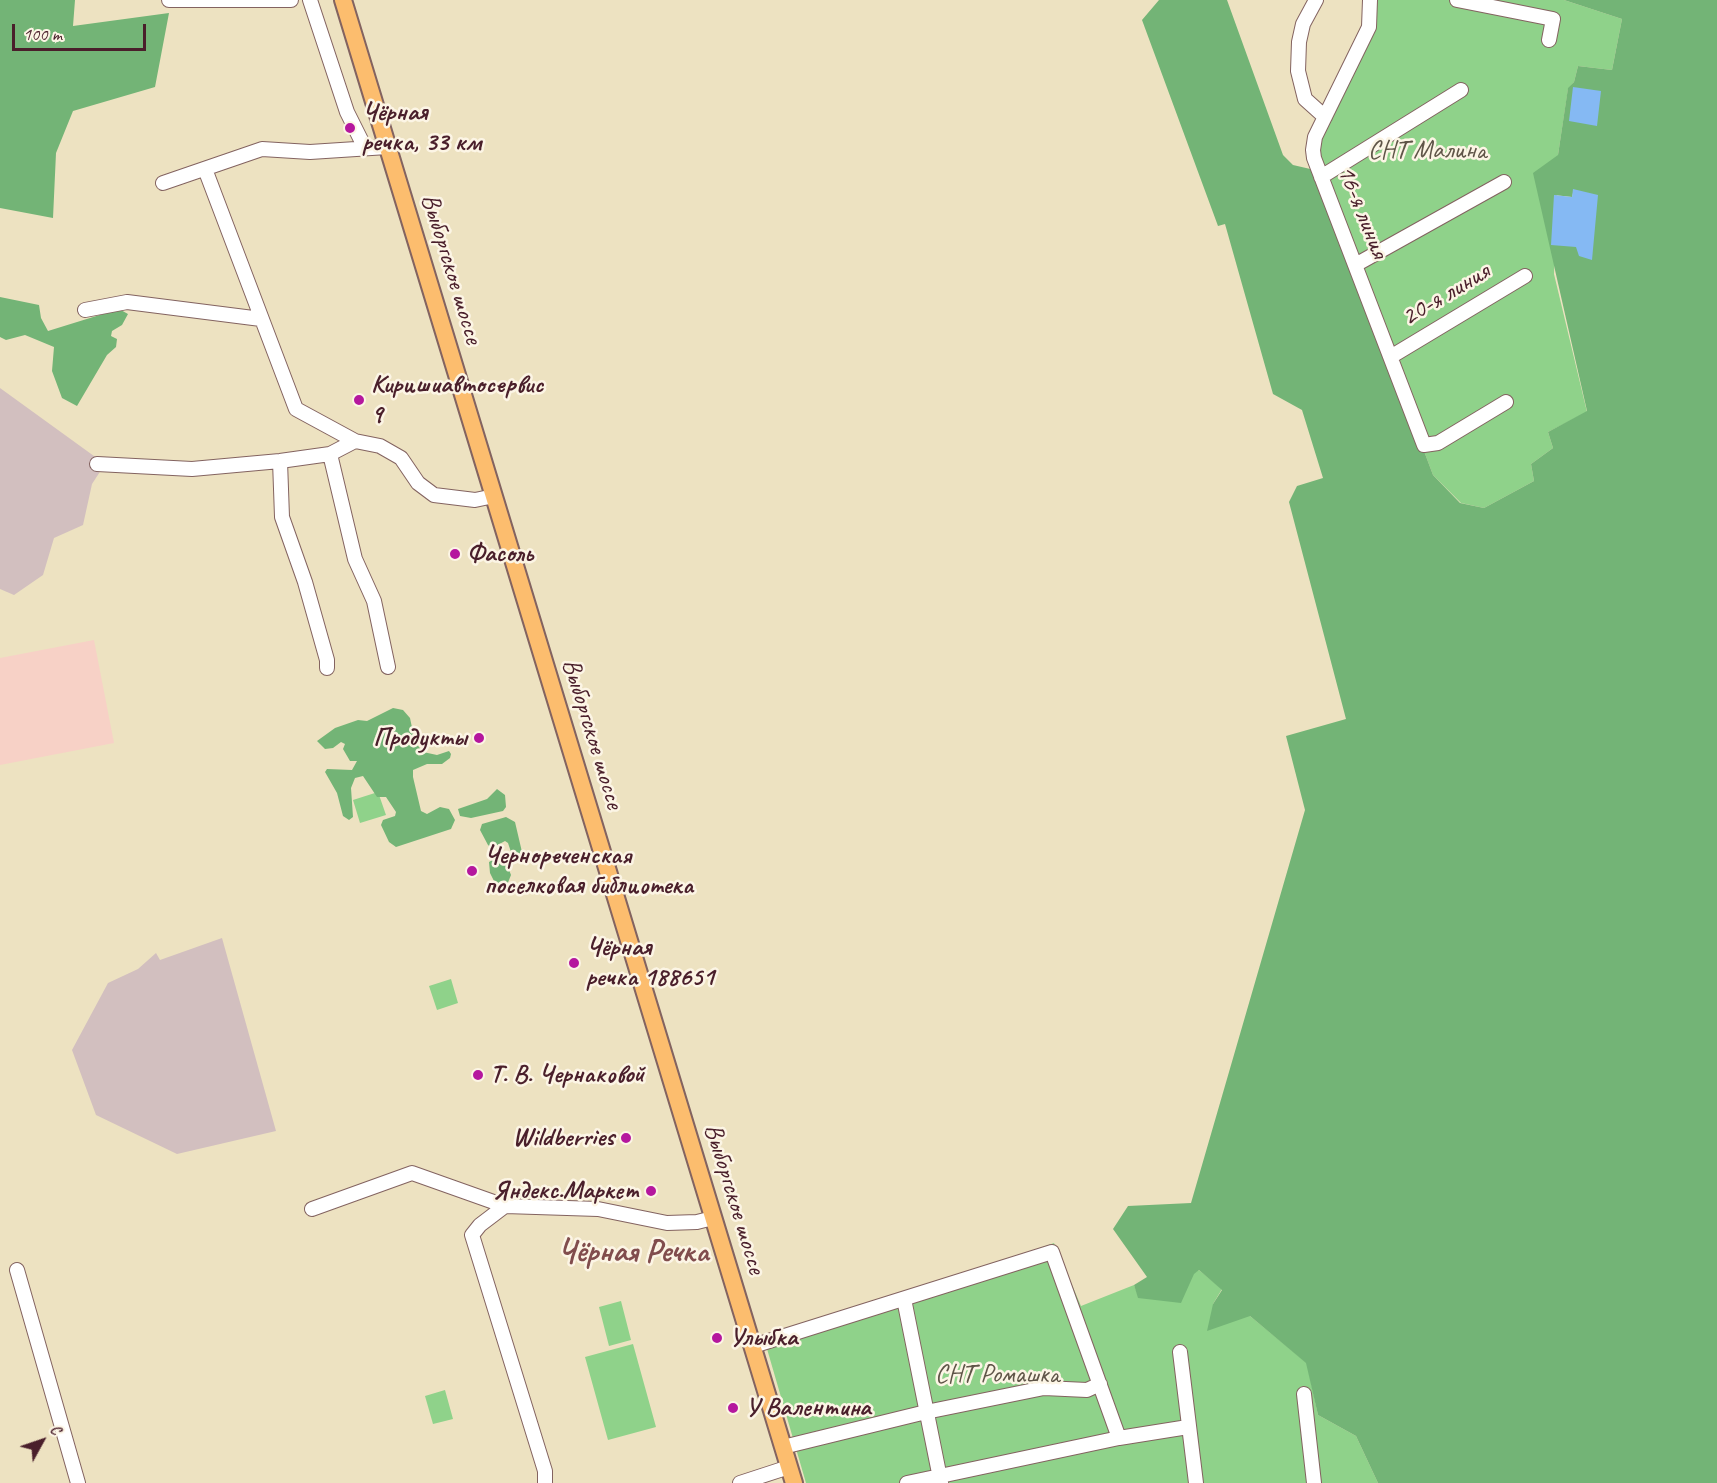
<!DOCTYPE html>
<html>
<head>
<meta charset="utf-8">
<style>
	body { margin:0 }
	#map { position:relative; width:1717px; height:1483px; overflow:hidden; background:#ede2c1; font-family:Caveat,sans-serif }
	canvas { display:block }
	.north { position:absolute; left:12px; top:1411px; width:60px; height:60px; -webkit-text-stroke:4px #fcf5e5; paint-order:stroke; rotate:50deg; font-size:16px; font-weight:700; line-height:24px; text-align:center; color:#4a1f2b }
	.north::after { content:''; display:block; margin:auto; width:21px; height:27px; background:#4a1f2b; clip-path:polygon(50% 0,100% 100%,50% 72%,0 100%) }
	.scale { position:absolute; left:12px; top:24px; width:134px; height:27px; box-sizing:border-box; border:3px solid #4a1f2b; border-top:0; padding-left:8px; font-size:18px; line-height:21px; white-space:nowrap; color:#4a1f2b; -webkit-text-stroke:4px #fcf5e5; paint-order:stroke }
</style>
</head>
<body>
<div id="map">
<canvas width="1717" height="1483"></canvas>
<div class="north">С</div>
<div class="scale">100 m</div>
</div>
<script>
const g = document.querySelector('canvas').getContext('2d');
g.lineJoin = 'round';
function paint(path, color) { g.fillStyle = color; g.fill(path, 'evenodd'); }
const shape = rows => new Path2D(rows.map(r => 'M' + r).join(''));
function stroke(path, color, width, dash) { g.strokeStyle = color; g.lineWidth = width; g.lineCap = dash ? 'butt' : 'round'; g.setLineDash(dash || []); g.stroke(path); }
function drawText(font, color, halo, rows, align = 'center') {
  g.font = font + ' Caveat,sans-serif'; g.lineWidth = 5; g.setLineDash([]); g.textBaseline = 'middle'; g.strokeStyle = halo; g.fillStyle = color; for (const [text, x, y, turn = 0] of rows) {
    g.save(); g.translate(x, y); g.rotate((+turn || 0) * Math.PI / 180); g.textAlign = isNaN(turn) ? turn : align; if (halo) g.strokeText(text, 0, 0); g.fillText(text, 0, 0); g.restore();
  }
}
const built = shape([
	[94,640,114,743,0,765,0,658]
]);
const industrial = shape([
	[0,388,105,464,92,484,83,525,54,538,43,575,14,595,0,589],
	[222,938,276,1131,177,1154,96,1115,72,1050,108,983,138,969,156,953,160,960]
]);
const green = shape([
	[1363,0,1564,0,1622,19,1612,70,1578,66,1574,82,1568,89,1558,155,1554,274,1587,412,1548,432,1553,448,1531,464,1534,481,1484,508,1461,503,1433,475,1327,193,1315,137,1369,27],
	[378,792,386,815,360,823,353,800],
	[451,979,458,1003,437,1010,429,986],
	[1054,1243,1081,1306,1134,1285,1139,1298,1199,1270,1222,1289,1213,1304,1250,1316,1307,1363,1318,1415,1356,1436,1378,1483,806,1483,765,1342],
	[621,1301,631,1340,609,1346,599,1307],
	[633,1344,656,1427,608,1440,585,1357],
	[445,1390,453,1419,433,1424,425,1396]
]);
const forest = shape([
	[0,0,75,0,73,26,169,13,155,87,73,111,56,153,53,218,0,208],
	[1159,0,1227,0,1283,155,1293,165,1319,171,1433,475,1460,503,1484,508,1534,481,1531,464,1553,448,1548,432,1587,411,1533,173,1558,155,1568,88,1574,82,1578,66,1612,70,1622,19,1564,0,1717,0,1717,1483,1378,1483,1356,1436,1318,1415,1306,1363,1250,1316,1207,1331,1213,1304,1222,1290,1199,1270,1194,1274,1181,1303,1138,1298,1134,1285,1147,1277,1113,1229,1128,1206,1191,1203,1305,810,1286,736,1346,719,1289,502,1297,486,1323,478,1302,410,1273,394,1225,224,1218,226,1142,20],
	[1574,189,1576,247,1554,195,1572,197],
	[0,297,39,305,41,318,48,331,119,309,128,314,122,325,112,331,111,336,117,339,116,347,107,355,77,406,62,398,52,371,54,347,25,335,6,340,0,337],
	[393,708,403,710,410,718,415,742,423,752,437,755,449,751,451,754,450,758,442,764,427,764,413,770,413,777,421,811,427,814,440,807,449,809,455,820,451,829,396,847,389,842,381,825,383,820,395,816,396,812,386,797,377,797,363,776,355,778,351,788,353,817,349,820,343,816,337,793,325,772,327,769,352,770,357,761,350,761,343,749,345,744,341,742,333,748,325,749,317,741,335,728,358,720,367,721],
	[497,789,505,795,506,807,503,811,471,818,460,816,458,809,487,799],
	[506,817,515,822,522,852,517,858,513,858,508,843,505,841,492,848,488,845,480,830,482,824],
	[498,857,506,862,511,875,507,885,495,883,490,873,489,862]
]);
const water = shape([
	[1573,87,1601,91,1597,126,1569,121],
	[1573,189,1598,195,1592,260,1579,256,1576,247,1551,245,1554,195,1572,197]
]);
const minor = shape([
	[169,0,291,0],
	[310,0,347,112,365,148],
	[1316,0,1303,24,1299,42,1298,71,1305,99,1325,117],
	[1370,0,1369,27,1315,137,1313,150,1314,158,1424,445,1438,443,1506,402],
	[1457,0,1553,19,1549,40],
	[205,169,296,409,355,441],
	[1321,177,1461,90],
	[163,183,262,149,310,152,387,147],
	[1357,264,1504,182],
	[85,310,127,302,261,319],
	[1392,356,1525,276],
	[330,454,355,559,374,601,388,667],
	[280,461,282,517,305,582,327,660,327,668],
	[97,464,192,469,280,461,330,454,355,441,380,446,401,458,418,483,434,495,475,500,494,496],
	[505,1206,480,1225,472,1235,545,1471,545,1483],
	[312,1209,412,1173,505,1206,598,1209,667,1223,697,1222,713,1218],
	[17,1270,78,1483],
	[904,1299,941,1483],
	[753,1346,1052,1252,1119,1438],
	[1180,1352,1196,1483],
	[1304,1394,1314,1483],
	[783,1447,926,1412,1044,1388,1087,1390,1100,1384],
	[740,1483,789,1467],
	[907,1483,1119,1438,1188,1427]
]);
const major = shape([
	[343,0,794,1483]
]);
const markers = [
	[350,128,6,"#b5179e"],
	[359,400,6,"#b5179e"],
	[455,554,6,"#b5179e"],
	[479,738,6,"#b5179e"],
	[472,871,6,"#b5179e"],
	[574,963,6,"#b5179e"],
	[478,1075,6,"#b5179e"],
	[626,1138,6,"#b5179e"],
	[651,1191,6,"#b5179e"],
	[717,1338,6,"#b5179e"],
	[733,1408,6,"#b5179e"]
];
const poiNames = [
	["Чёрная",362,113],
	["речка, 33 км",362,143],
	["Киришиавтосервис",371,385],
	["9",371,415],
	["Фасоль",467,554],
	["Продукты",467,738,"right"],
	["Чернореченская",484,856],
	["поселковая библиотека",484,886],
	["Чёрная",586,948],
	["речка 188651",586,978],
	["Т. В. Чернаковой",490,1075],
	["Wildberries",614,1138,"right"],
	["Яндекс.Маркет",639,1191,"right"],
	["Улыбка",729,1338],
	["У Валентина",745,1408]
];
const parkNames = [
	["СНТ Малина",1427,151],
	["СНТ Ромашка",997,1375]
];
const streetNames = [
	["16-я линия",1362,212,68],
	["Выборгское шоссе",451,269,73],
	["20-я линия",1446,295,-31],
	["Выборгское шоссе",592,734,73],
	["Выборгское шоссе",734,1199,73]
];
const districtNames = [
	["Чёрная Речка",633,1253]
];
paint(built, '#f7d1c6');
paint(industrial, '#d2bfbf');
paint(green, '#8fd28a');
paint(forest, '#73b476');
paint(water, '#85b9f3');
stroke(minor, '#836360', 16);
stroke(major, '#836360', 20);
stroke(minor, '#fff', 14);
stroke(major, '#fcbd6e', 16);
for (const [x, y, r, color] of markers) { const dot = new Path2D(); dot.arc(x, y, r, 0, 2 * Math.PI); g.fillStyle = color; g.fill(dot); stroke(dot, '#fcf5e5', 2); }
drawText('bold 26px', '#4a1f2b', '#fcf5e5', poiNames, 'left');
drawText('26px', '#5f5548', '#fcf5e5', parkNames);
drawText('26px', '#4a1f2b', '#fcf5e5', streetNames);
drawText('bold 32px', '#814d4d', '#fcf5e5', districtNames);
</script>
</body>
</html>
